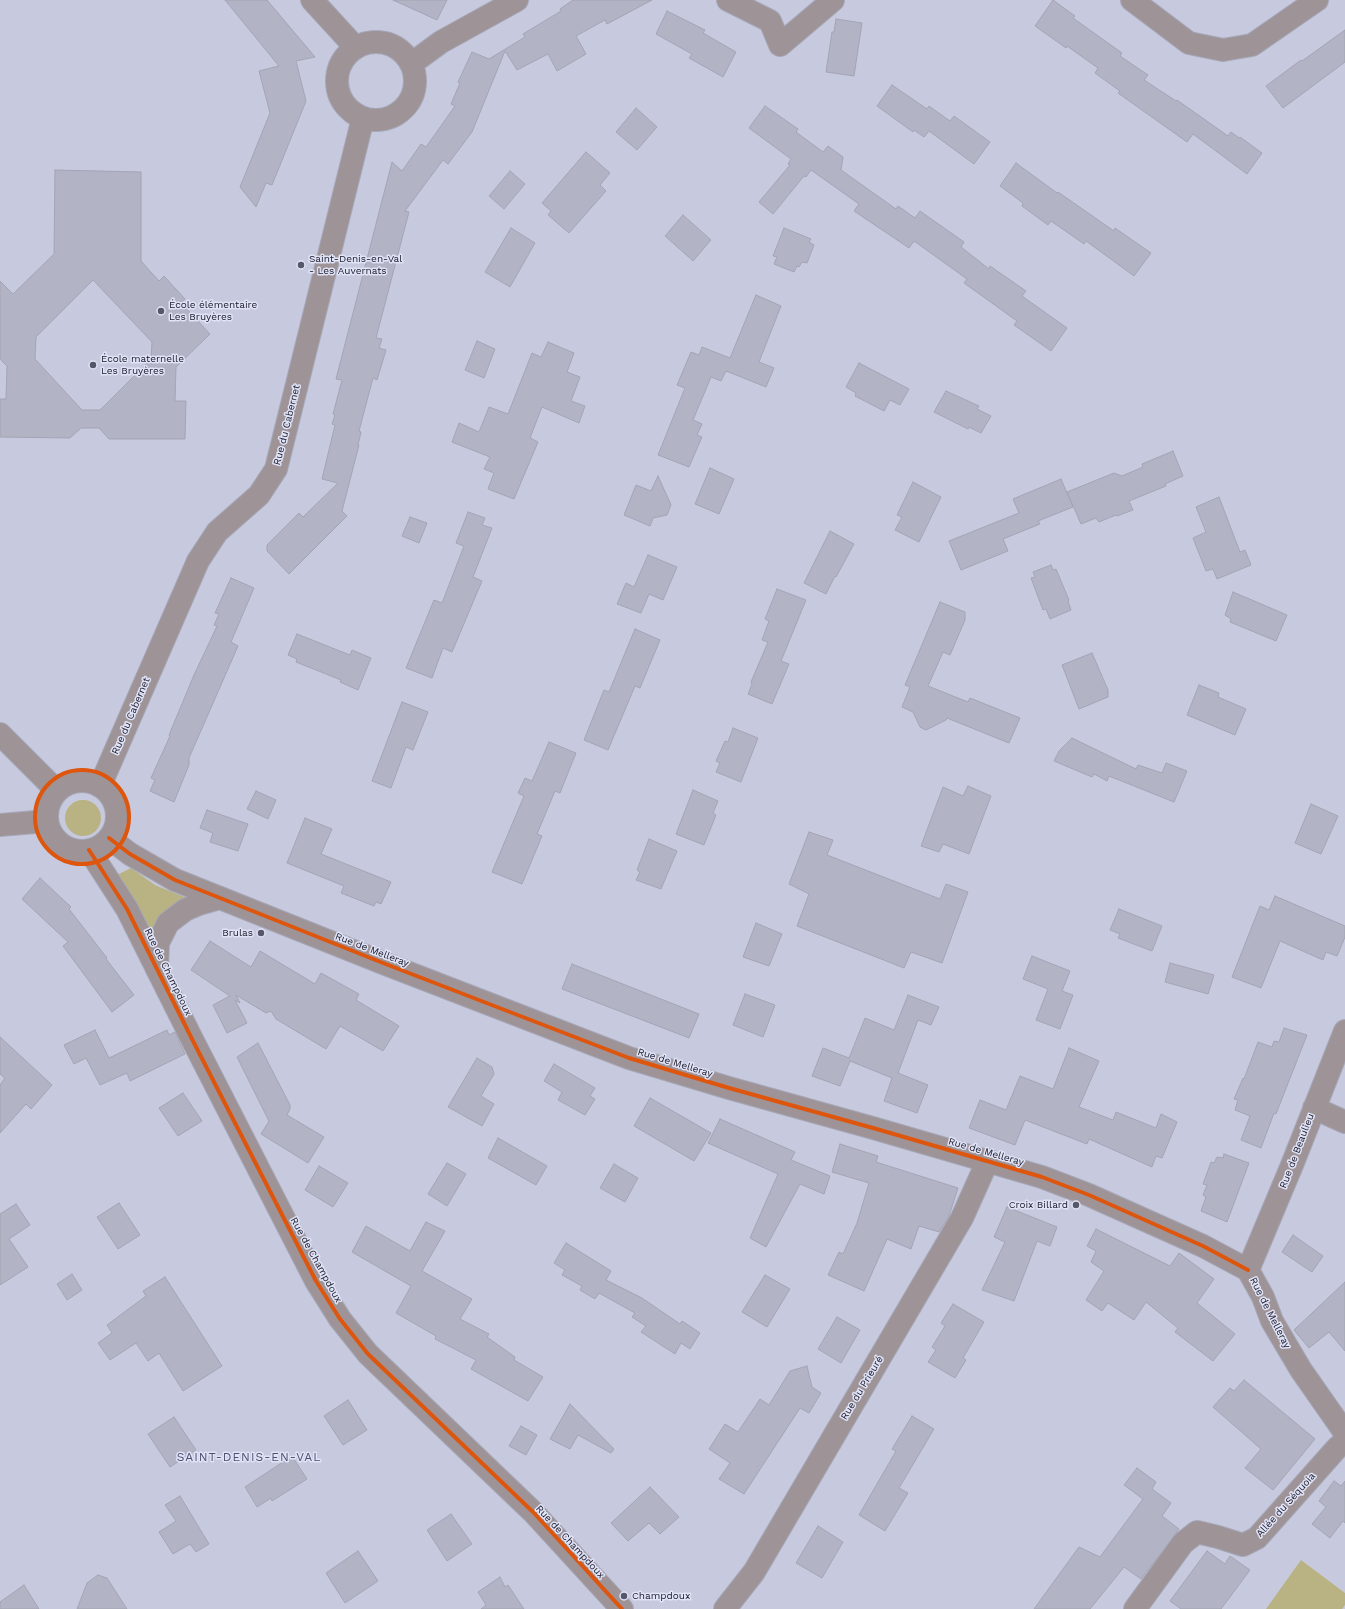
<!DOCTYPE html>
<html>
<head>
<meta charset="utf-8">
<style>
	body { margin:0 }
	canvas { display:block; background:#c7c9de }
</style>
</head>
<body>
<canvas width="1345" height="1609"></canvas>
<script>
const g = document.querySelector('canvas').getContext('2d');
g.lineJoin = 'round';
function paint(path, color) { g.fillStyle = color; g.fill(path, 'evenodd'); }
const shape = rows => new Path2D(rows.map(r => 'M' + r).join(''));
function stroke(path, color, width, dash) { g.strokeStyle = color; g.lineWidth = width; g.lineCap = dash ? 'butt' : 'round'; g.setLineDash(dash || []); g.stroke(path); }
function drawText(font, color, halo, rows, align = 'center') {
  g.font = font + ' "Work Sans",sans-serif'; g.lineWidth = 3; g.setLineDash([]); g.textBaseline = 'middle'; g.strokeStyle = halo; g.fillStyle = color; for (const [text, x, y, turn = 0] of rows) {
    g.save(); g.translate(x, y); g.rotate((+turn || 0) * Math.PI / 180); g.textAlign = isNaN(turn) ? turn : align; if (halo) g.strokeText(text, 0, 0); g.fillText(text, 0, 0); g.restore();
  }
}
const green = shape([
	'65 818a18 18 0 1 1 36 0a18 18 0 1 1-36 0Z',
	[131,868,155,885,189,899,152,939,113,877],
	[1301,1560,1345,1593,1345,1605,1342,1609,1266,1609]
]);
const building = shape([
	[225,0,267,0,315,57,296,61,306,101,272,185,266,183,256,207,240,187,270,113,259,71,279,66,225,0],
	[393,0,447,0,437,20,393,0],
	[573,0,652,0,607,24,605,20,576,36,586,54,557,71,548,54,517,70,505,51,472,132,448,164,443,160,405,211,409,212,376,338,382,339,379,348,386,350,377,380,373,378,359,431,361,432,358,445,359,445,342,511,347,516,289,574,267,551,267,545,299,513,303,517,338,483,322,479,335,425,332,424,335,415,333,414,342,380,336,379,392,162,402,171,421,144,426,147,455,106,451,104,460,83,458,82,472,52,489,59,525,37,523,34,561,11,560,9,573,0],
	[1053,0,1075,16,1073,18,1122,53,1120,56,1148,75,1144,80,1176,101,1177,100,1228,136,1231,132,1239,138,1240,137,1262,153,1247,174,1193,134,1187,142,1118,93,1120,91,1095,73,1098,68,1067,46,1066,48,1035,26,1053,0],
	[667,11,705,30,703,33,736,52,723,77,689,58,692,54,656,34,667,11],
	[836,19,862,23,854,76,826,72,832,32,834,32,836,19],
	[1345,30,1345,62,1283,108,1266,86,1301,60,1302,61,1345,30],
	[892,85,927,109,929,106,950,121,954,116,990,142,974,164,929,131,924,137,914,130,913,132,877,106,892,85],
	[765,106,798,129,796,132,823,152,828,146,843,157,841,170,896,209,898,206,915,218,920,211,964,242,961,247,989,269,990,266,1026,291,1022,296,1067,328,1051,351,1014,325,1017,321,964,283,967,279,914,241,909,248,854,211,859,204,811,170,806,177,804,176,773,214,759,202,790,165,788,164,791,159,749,128,765,106],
	[636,108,657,127,637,150,616,132,636,108],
	[586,152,610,173,600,185,606,191,569,233,548,215,551,211,542,203,586,152],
	[1016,163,1057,193,1058,192,1114,231,1115,228,1151,253,1134,276,1086,241,1084,244,1051,221,1048,225,1022,206,1023,203,1000,186,1016,163],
	[55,170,141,172,141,261,159,281,164,276,185,299,181,303,210,334,176,367,175,401,186,401,185,439,109,439,99,428,81,428,70,438,0,437,0,399,6,399,7,366,0,359,0,281,13,294,54,254,55,170],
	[93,280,152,342,151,359,100,410,82,410,35,359,36,337,93,280],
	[510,171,525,184,504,209,489,196,510,171],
	[683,215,711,240,693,261,665,236,683,215],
	[511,228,535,243,510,287,485,272,511,228],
	[784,228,811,239,809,242,814,245,807,263,802,262,799,267,797,266,794,272,774,264,777,257,773,256,784,228],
	[756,295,781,306,759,362,774,368,766,387,726,371,721,381,711,377,693,420,702,424,697,435,702,437,689,467,658,455,685,388,677,385,691,352,699,355,702,347,730,358,756,295],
	[477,341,495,349,484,378,465,370,477,341],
	[548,342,574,353,567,372,580,377,571,401,585,406,579,423,542,407,530,438,538,442,514,499,488,489,494,473,484,469,490,457,452,442,459,423,479,432,489,407,508,414,532,353,541,357,548,342],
	[859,363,909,389,900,405,890,400,884,411,855,396,856,393,846,387,859,363],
	[946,391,979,406,977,409,991,416,981,433,969,427,968,429,934,412,946,391],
	[1173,451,1183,476,1165,484,1166,486,1129,501,1133,510,1117,516,1116,515,1099,522,1096,518,1081,524,1067,492,1114,473,1122,476,1143,467,1142,464,1173,451],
	[710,468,734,479,719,514,695,504,710,468],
	[658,476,671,505,667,515,653,518,650,526,624,515,636,485,651,491,658,476],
	[1061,479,1073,507,1038,521,1040,524,1003,539,1008,551,961,570,949,541,1019,513,1013,499,1061,479],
	[913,482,941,497,919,542,895,530,902,517,897,515,913,482],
	[1219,497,1240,552,1245,550,1251,565,1217,579,1213,569,1206,571,1193,538,1206,532,1196,507,1219,497],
	[468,512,485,518,482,525,492,528,473,577,482,581,452,652,443,648,432,678,406,668,434,600,442,603,464,546,456,543,468,512],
	[410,517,427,523,419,543,402,536,410,517],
	[830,531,854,544,836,577,835,576,826,594,804,583,830,531],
	[648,555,677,567,663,600,649,594,641,613,617,604,626,583,634,587,648,555],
	[1051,565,1053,570,1056,569,1069,600,1068,601,1071,610,1050,619,1046,609,1043,610,1031,578,1035,577,1033,572,1051,565],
	[231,578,254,588,231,642,238,646,189,758,189,765,174,802,150,791,155,780,151,778,170,736,169,735,194,675,217,626,214,625,219,614,215,613,231,578],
	[777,589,806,600,781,661,789,664,772,704,748,694,752,684,751,682,768,642,762,640,769,621,765,619,777,589],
	[1233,592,1287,615,1276,641,1230,622,1231,619,1225,615,1233,592],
	[940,602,965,612,965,620,950,655,943,652,928,686,968,702,970,698,1020,718,1009,743,947,718,946,720,926,730,920,727,913,712,902,707,910,687,905,685,940,602],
	[635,629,660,640,640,688,635,686,608,750,584,740,604,690,609,692,635,629],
	[297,634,350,655,352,650,371,658,358,690,340,682,341,680,296,662,297,659,288,655,297,634],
	[1092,653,1108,690,1108,697,1079,709,1062,665,1092,653],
	[1199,685,1219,693,1218,697,1246,709,1235,735,1187,715,1199,685],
	[402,702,428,712,413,750,406,747,391,788,372,781,402,702],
	[733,728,758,738,741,782,716,772,720,763,716,761,725,741,728,742,733,728],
	[1072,738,1136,769,1138,765,1162,773,1166,763,1187,771,1174,802,1109,776,1107,781,1094,774,1092,777,1054,761,1059,751,1072,738],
	[549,742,576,753,560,793,555,791,537,834,542,836,522,884,492,872,524,796,518,793,525,778,532,781,549,742],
	[968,786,991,796,969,854,943,844,939,852,921,846,943,787,963,796,968,786],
	[693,790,718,801,713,813,716,815,704,845,676,834,693,790],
	[256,791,276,800,268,819,247,809,256,791],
	[1311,804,1338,816,1321,854,1295,843,1311,804],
	[207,810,248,824,238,851,210,842,213,833,200,828,207,810],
	[305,818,332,829,321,854,391,882,381,904,376,902,374,906,341,893,344,886,287,863,305,818],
	[809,832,833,840,827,855,940,899,946,884,968,892,942,963,911,952,904,968,797,926,809,894,789,884,809,832],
	[649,839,677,851,661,889,636,880,640,872,637,870,649,839],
	[40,878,71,907,69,909,107,958,106,959,134,995,112,1012,63,946,68,942,22,899,40,878],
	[1275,896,1345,926,1345,937,1337,956,1326,952,1323,960,1280,941,1261,988,1232,977,1260,906,1269,910,1275,896],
	[1119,909,1162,926,1152,951,1118,938,1120,934,1110,930,1119,909],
	[756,923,782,934,769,966,743,957,756,923],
	[210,941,251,967,260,951,315,984,321,973,359,994,356,1000,399,1026,383,1051,340,1026,326,1049,276,1019,271,1011,266,1013,236,995,240,1003,235,1000,247,1023,227,1033,213,1005,230,996,191,970,210,941],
	[1032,956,1070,971,1062,991,1073,995,1060,1029,1036,1020,1048,989,1023,979,1032,956],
	[1170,963,1214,975,1208,994,1165,982,1170,963],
	[572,964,699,1014,689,1038,562,989,572,964],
	[745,994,775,1005,763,1037,733,1025,745,994],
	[908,995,939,1007,931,1025,918,1020,898,1073,928,1085,917,1113,884,1101,892,1078,850,1061,840,1086,812,1076,823,1048,849,1058,865,1018,894,1030,908,995],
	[1284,1028,1307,1035,1276,1114,1274,1113,1261,1148,1241,1140,1250,1116,1235,1110,1238,1100,1234,1099,1243,1078,1244,1079,1258,1042,1272,1047,1274,1041,1279,1042,1284,1028],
	[95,1030,109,1058,167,1030,169,1035,175,1032,185,1054,130,1081,127,1073,100,1085,86,1058,74,1064,64,1045,95,1030],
	[0,1037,52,1085,31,1109,26,1104,0,1133,0,1085,5,1078,0,1074,0,1037],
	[258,1043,290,1105,290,1109,287,1115,324,1137,308,1163,261,1134,269,1121,237,1057,258,1043],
	[1069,1048,1099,1061,1079,1107,1113,1120,1116,1112,1156,1128,1161,1114,1177,1122,1162,1158,1156,1156,1152,1167,1089,1139,1087,1144,1025,1120,1015,1145,969,1128,980,1100,1006,1110,1020,1076,1053,1089,1069,1048],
	[477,1058,492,1067,494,1074,481,1096,494,1104,482,1126,448,1107,477,1058],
	[554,1064,595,1088,590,1096,595,1099,585,1115,558,1100,562,1092,544,1081,554,1064],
	[183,1093,202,1121,178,1136,159,1108,183,1093],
	[650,1098,711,1133,694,1161,634,1126,650,1098],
	[720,1119,795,1152,791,1160,830,1176,824,1194,800,1184,766,1247,750,1238,778,1174,708,1143,720,1119],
	[498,1138,547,1166,536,1185,488,1158,498,1138],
	[840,1144,878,1156,876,1162,958,1188,949,1216,939,1232,919,1226,911,1249,887,1239,864,1291,828,1275,839,1252,843,1254,857,1223,869,1183,832,1172,840,1144],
	[1224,1154,1249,1163,1227,1222,1201,1211,1206,1197,1203,1195,1207,1185,1203,1184,1211,1162,1214,1163,1217,1157,1223,1158,1224,1154],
	[447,1163,466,1174,447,1206,428,1194,447,1163],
	[614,1164,638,1178,625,1202,600,1188,614,1164],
	[319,1166,348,1183,333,1207,305,1190,319,1166],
	[119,1203,140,1235,118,1249,97,1217,119,1203],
	[16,1204,30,1225,9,1239,28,1267,0,1285,0,1214,16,1204],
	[1007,1207,1057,1227,1050,1246,1037,1241,1014,1301,982,1290,1005,1242,994,1237,1007,1207],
	[426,1222,445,1231,422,1271,472,1299,460,1319,489,1334,487,1337,515,1357,514,1360,543,1377,528,1401,471,1369,476,1360,435,1339,436,1336,396,1313,411,1286,352,1252,366,1226,410,1251,426,1222],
	[1096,1229,1170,1266,1179,1253,1214,1279,1197,1303,1235,1334,1213,1361,1175,1332,1178,1328,1146,1302,1134,1320,1108,1303,1102,1311,1086,1300,1104,1271,1091,1262,1096,1251,1087,1246,1096,1229],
	[1293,1235,1323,1256,1312,1272,1282,1252,1293,1235],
	[566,1243,611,1271,606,1280,642,1298,680,1324,682,1321,700,1333,690,1349,681,1343,675,1354,641,1332,646,1326,632,1317,635,1313,599,1293,595,1299,580,1290,582,1286,562,1275,565,1270,554,1263,566,1243],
	[72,1274,82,1290,67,1300,57,1284,72,1274],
	[765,1275,790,1289,767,1327,742,1312,765,1275],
	[165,1277,222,1366,183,1391,159,1353,148,1361,136,1343,110,1360,98,1343,112,1333,107,1325,146,1296,143,1291,165,1277],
	[1345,1282,1345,1351,1329,1332,1309,1348,1294,1330,1345,1282],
	[953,1304,984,1322,963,1358,966,1360,955,1378,928,1362,936,1350,932,1347,945,1326,941,1323,953,1304],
	[837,1317,860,1330,841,1363,818,1349,837,1317],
	[807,1366,812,1387,821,1393,809,1413,800,1408,744,1494,719,1479,730,1463,709,1449,725,1424,738,1432,760,1399,769,1405,790,1371,807,1366],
	[1244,1380,1315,1439,1273,1490,1245,1468,1261,1449,1213,1407,1230,1388,1234,1391,1244,1380],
	[348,1400,367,1430,343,1445,324,1416,348,1400],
	[570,1404,614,1449,611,1453,578,1435,570,1449,550,1439,570,1404],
	[912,1416,934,1429,899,1488,908,1493,885,1531,859,1515,896,1451,892,1449,912,1416],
	[174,1417,196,1450,170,1467,148,1434,174,1417],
	[521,1426,537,1435,526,1455,509,1446,521,1426],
	[292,1456,307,1479,272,1501,271,1498,257,1507,245,1487,292,1456],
	[1137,1468,1156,1482,1152,1489,1171,1503,1162,1516,1179,1529,1177,1532,1141,1579,1124,1567,1090,1609,1034,1609,1079,1547,1100,1557,1143,1499,1124,1485,1137,1468],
	[1334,1481,1341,1486,1345,1481,1345,1523,1343,1521,1330,1538,1312,1524,1326,1507,1319,1501,1334,1481],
	[650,1487,679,1517,660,1534,649,1523,628,1541,611,1523,650,1487],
	[180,1496,209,1544,196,1552,190,1544,173,1554,159,1532,176,1521,165,1505,180,1496],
	[451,1514,472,1544,447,1561,427,1530,451,1514],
	[818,1526,843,1542,822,1578,796,1563,818,1526],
	[358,1551,378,1581,345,1603,326,1573,358,1551],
	[1207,1551,1225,1564,1230,1556,1250,1570,1221,1609,1181,1609,1170,1601,1207,1551],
	[98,1575,107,1578,127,1609,77,1609,87,1583,98,1575],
	[500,1577,505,1587,508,1585,524,1609,481,1609,486,1605,478,1592,500,1577],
	[24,1585,39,1609,0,1609,0,1602,24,1585]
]);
const minor = shape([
	[312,0,356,48],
	[728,0,770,21,780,45,833,0],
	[1132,0,1189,43,1223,50,1252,45,1317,0],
	'337 81a39 39 0 1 1 78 0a39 39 0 1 1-78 0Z',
	[411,64,441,42,517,0],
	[100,786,198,561,217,532,259,495,276,469,363,118],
	[0,825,47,821],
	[157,969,158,943,168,923,185,910,199,904,220,898],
	[725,1609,754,1572,962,1218,988,1160],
	[1135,1609,1183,1543,1197,1532,1218,1537,1243,1545,1257,1538,1337,1448,1345,1441]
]);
const tertiary = shape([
	[0,734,57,791],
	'47 816a35 35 0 1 1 70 0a35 35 0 1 1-70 0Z',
	[109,838,130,854,175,880,383,963,629,1058,729,1088,873,1128,1042,1177,1089,1195,1203,1246,1248,1270,1263,1297,1272,1321,1301,1370,1345,1433],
	[89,850,127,909,193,1041,316,1281,340,1319,368,1354,533,1512,622,1609],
	[1314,1108,1345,1122],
	[1248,1270,1292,1165,1345,1031]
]);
const cycleway = shape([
	'35 817a47 47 0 1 1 94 0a47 47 0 1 1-94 0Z',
	[109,838,130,854,175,880,383,963,629,1058,729,1088,873,1128,1042,1177,1089,1195,1203,1246,1248,1270],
	[89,850,127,909,193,1041,316,1281,340,1319,368,1354,533,1512,622,1609]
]);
const markers = [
	[301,265,4,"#565768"],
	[161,311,4,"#565768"],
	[93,365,4,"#565768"],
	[261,933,4,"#565768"],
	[1076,1205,4,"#565768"],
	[624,1596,4,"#565768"]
];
const poiNames = [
	["Saint-Denis-en-Val",309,259],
	["- Les Auvernats",309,271],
	["École élémentaire",169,305],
	["Les Bruyères",169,317],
	["École maternelle",101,359],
	["Les Bruyères",101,371],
	["Brulas",253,933,"right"],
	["Croix Billard",1068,1205,"right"],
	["Champdoux",632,1596]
];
const streetNames = [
	["Rue du Cabernet",287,425,-76],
	["Rue du Cabernet",131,716,-67],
	["Rue de Melleray",372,950,21],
	["Rue de Champdoux",168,972,64],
	["Rue de Melleray",675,1063,17],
	["Rue de Beaulieu",1297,1151,-69],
	["Rue de Melleray",986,1152,16],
	["Rue de Champdoux",316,1260,61],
	["Rue de Melleray",1270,1313,63],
	["Rue du Prieuré",862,1388,-59],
	["Allée du Séquoia",1286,1505,-48],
	["Rue de Champdoux",570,1542,47]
];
const quarterNames = [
	["SAINT-DENIS-EN-VAL",249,1457]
];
paint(green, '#b9b282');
paint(building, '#b2b3c4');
stroke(building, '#a3a4b4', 1);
stroke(minor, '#a6a8b8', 24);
stroke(tertiary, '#a6a8b8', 24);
stroke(minor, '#9e9498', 22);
stroke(tertiary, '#9e9498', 22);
stroke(cycleway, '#de560d', 4);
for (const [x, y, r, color] of markers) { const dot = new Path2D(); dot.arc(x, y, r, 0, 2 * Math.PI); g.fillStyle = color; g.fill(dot); stroke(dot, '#e1e3f7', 1.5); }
drawText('10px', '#191a28', '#e1e3f7', poiNames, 'left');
drawText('10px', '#191a28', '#e1e3f7', streetNames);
g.letterSpacing = '1px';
drawText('12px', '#4d4f71', '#e1e3f7', quarterNames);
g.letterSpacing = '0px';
</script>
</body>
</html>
